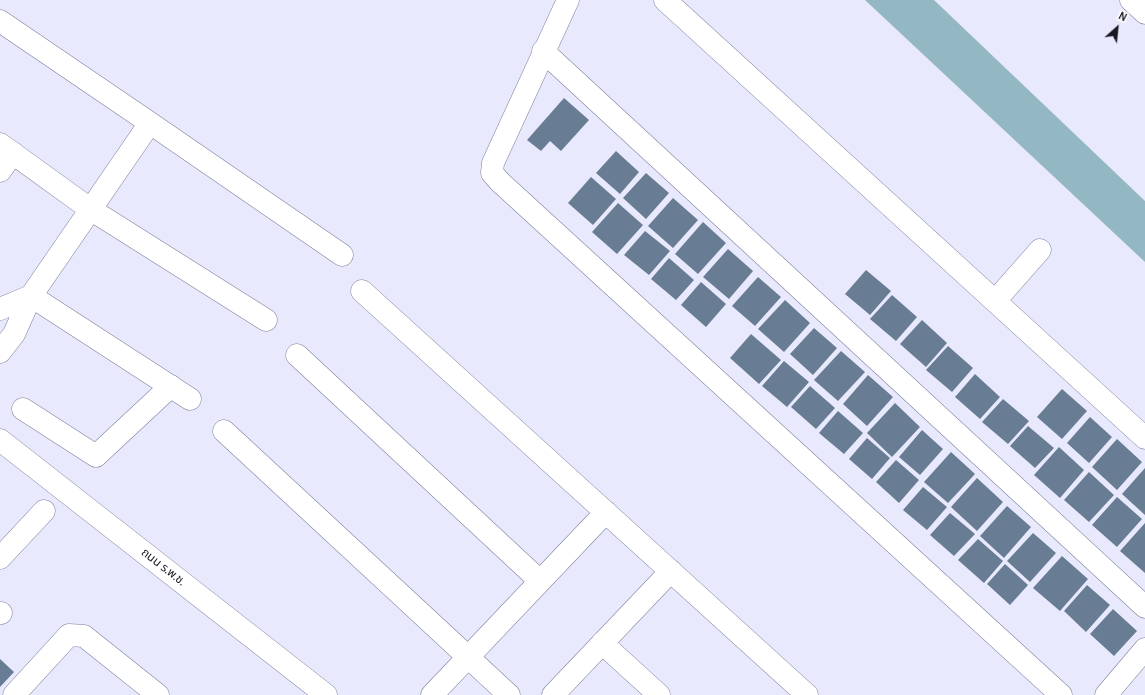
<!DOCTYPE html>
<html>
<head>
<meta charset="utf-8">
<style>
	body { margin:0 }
	#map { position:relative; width:1145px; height:695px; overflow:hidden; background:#e8e9fc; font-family:Karla,sans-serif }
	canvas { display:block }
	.north { position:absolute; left:1097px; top:8px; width:40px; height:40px; -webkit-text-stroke:3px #fff; paint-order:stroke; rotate:27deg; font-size:11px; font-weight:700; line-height:16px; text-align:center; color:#181823 }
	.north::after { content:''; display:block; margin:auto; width:14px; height:18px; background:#181823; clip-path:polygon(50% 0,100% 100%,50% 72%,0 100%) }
</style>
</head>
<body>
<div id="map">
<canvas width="1145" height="695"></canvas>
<div class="north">N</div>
</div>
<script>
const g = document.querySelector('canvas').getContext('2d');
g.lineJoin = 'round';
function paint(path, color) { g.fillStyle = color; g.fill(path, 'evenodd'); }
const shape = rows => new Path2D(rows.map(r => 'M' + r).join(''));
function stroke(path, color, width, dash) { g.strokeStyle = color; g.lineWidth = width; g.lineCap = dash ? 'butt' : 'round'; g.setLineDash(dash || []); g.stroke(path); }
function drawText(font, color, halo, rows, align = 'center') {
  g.font = font + ' Karla,"Noto Sans Thai",sans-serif'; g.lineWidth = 3.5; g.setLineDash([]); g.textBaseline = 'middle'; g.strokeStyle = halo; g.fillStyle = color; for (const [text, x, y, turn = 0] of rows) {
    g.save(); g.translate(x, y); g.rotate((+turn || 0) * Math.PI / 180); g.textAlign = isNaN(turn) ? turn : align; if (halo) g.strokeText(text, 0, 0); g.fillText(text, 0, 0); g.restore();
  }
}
const water = shape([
	[865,0,934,0,1145,201,1145,262]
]);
const building = shape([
	[564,98,589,120,561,151,550,141,541,151,527,140],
	[616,151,639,172,620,194,596,173],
	[646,173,669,193,646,219,623,198],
	[591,177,616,199,593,225,568,203],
	[673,198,698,220,673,248,648,226],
	[618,203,643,225,617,254,592,232],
	[703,222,726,243,698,274,675,254],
	[645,231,670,251,649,275,624,255],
	[728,249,753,271,729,299,703,277],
	[669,258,694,280,676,300,651,279],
	[866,270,891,291,870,315,845,294],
	[758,277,781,297,755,326,732,306],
	[701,282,726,304,706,327,681,305],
	[892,295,917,317,896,341,870,319],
	[785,300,810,323,784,352,758,329],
	[922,320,947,343,926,367,900,344],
	[814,328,837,348,813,375,790,354],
	[751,334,781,360,759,384,730,358],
	[948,346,973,368,952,392,926,370],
	[841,351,865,372,838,401,814,380],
	[784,361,809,382,787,407,762,386],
	[975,374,1000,397,980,419,955,397],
	[868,375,893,397,867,426,843,404],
	[810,386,835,408,816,429,791,407],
	[1062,389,1087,411,1062,439,1037,417],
	[1003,399,1029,421,1008,444,982,422],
	[895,403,920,427,892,457,867,433],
	[838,411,863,433,844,454,819,433],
	[1090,417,1112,437,1089,463,1067,443],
	[1028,426,1054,448,1035,468,1010,446],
	[922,430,943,449,920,475,899,457],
	[867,438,890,458,872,479,849,459],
	[1117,439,1142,462,1117,490,1092,467],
	[1059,447,1084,470,1060,498,1034,475],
	[951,452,975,474,948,503,924,482],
	[896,460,919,480,899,503,876,482],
	[1145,468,1145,515,1122,494],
	[1089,472,1114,495,1089,522,1064,500],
	[977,478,1003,502,977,531,951,507],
	[923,487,947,507,927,530,903,510],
	[1117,497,1142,519,1117,547,1092,525],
	[1007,506,1031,527,1004,558,980,536],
	[950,513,975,534,954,556,930,535],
	[1145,523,1145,573,1120,551],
	[1033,533,1056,553,1030,582,1007,561],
	[978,539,1003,561,984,583,958,560],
	[1062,556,1088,579,1060,611,1033,588],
	[1005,564,1028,585,1010,605,987,584],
	[1087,585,1110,605,1086,632,1064,611],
	[1113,609,1137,631,1114,656,1090,634],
	[0,659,14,672,0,687]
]);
const street = shape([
	[568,0,493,163,492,173,500,182,1061,695],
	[665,0,1145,438],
	[1131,0,1145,13],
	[0,21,150,123,342,255],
	[543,51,1145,607],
	[150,123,31,296,190,399],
	[0,144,90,209,266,320],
	[0,171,13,153],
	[362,291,807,695],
	[995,301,1040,250],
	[0,309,31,296,14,334,0,352],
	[297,355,540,581],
	[23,409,96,456,171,386],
	[224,431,509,695],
	[0,440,326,695],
	[0,558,44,511],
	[0,613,1,613],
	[602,643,659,695],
	[14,695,69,635,84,636,158,695],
	[432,695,606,512],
	[553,695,671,571],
	[1106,695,1145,649]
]);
const streetNames = [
	["ถนน ร.พ.ช.",163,567,38]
];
paint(water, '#94b7c4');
paint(building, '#687c94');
stroke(street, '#7e7f9c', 23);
stroke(street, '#fff', 22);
drawText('12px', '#181823', '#fff', streetNames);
</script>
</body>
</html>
